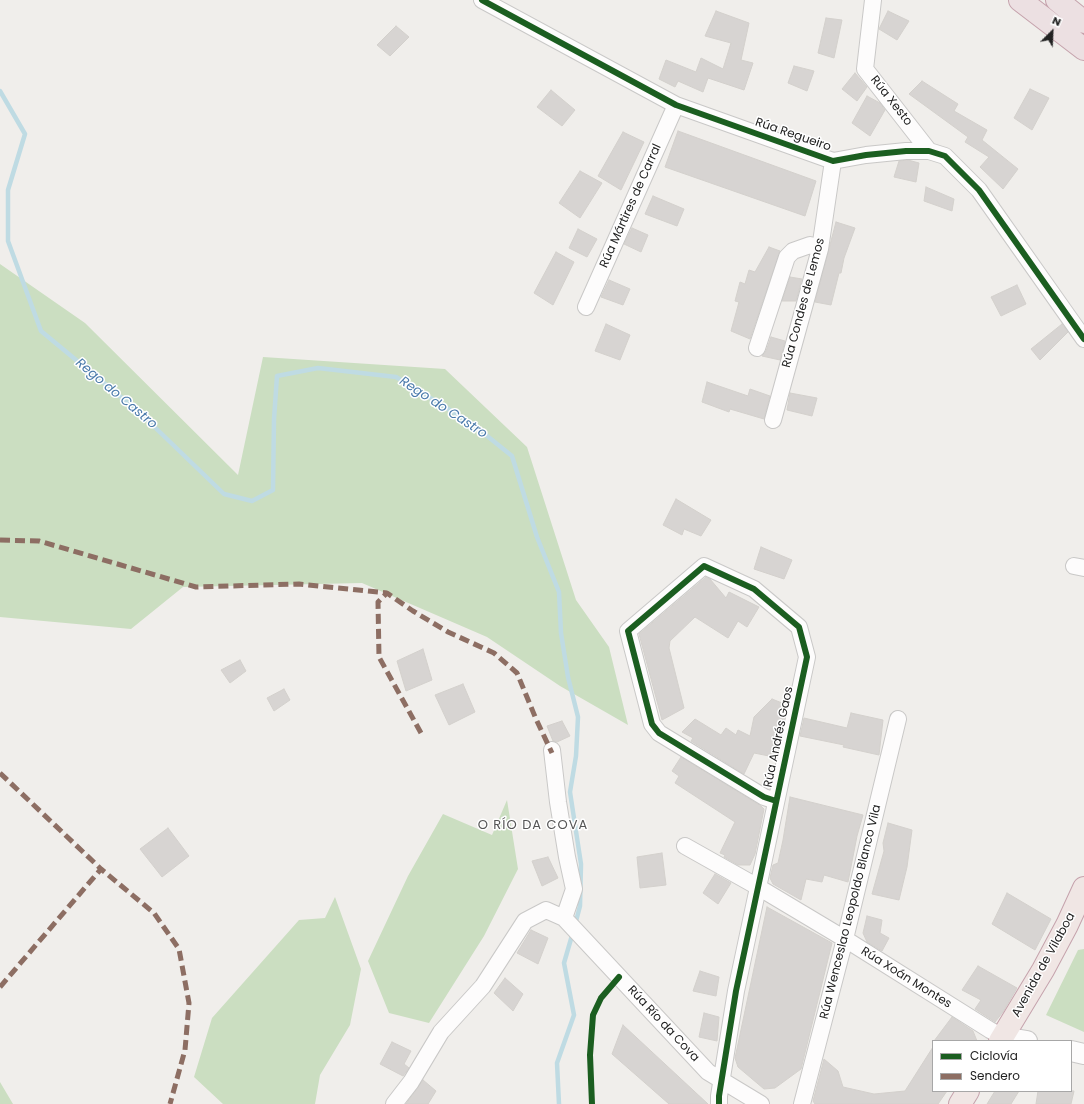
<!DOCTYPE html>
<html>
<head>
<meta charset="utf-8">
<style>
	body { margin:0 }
	#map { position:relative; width:1084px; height:1104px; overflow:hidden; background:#f0eeeb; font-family:Poppins,sans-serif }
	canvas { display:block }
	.legend { position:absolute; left:932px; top:1040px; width:140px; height:52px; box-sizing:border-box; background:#fff; border:1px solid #a7a7a7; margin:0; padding:5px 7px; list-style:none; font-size:12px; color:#222 }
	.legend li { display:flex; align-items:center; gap:8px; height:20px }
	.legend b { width:20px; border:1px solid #a7a7a7 }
	.north { position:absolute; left:1032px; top:12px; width:40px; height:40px; -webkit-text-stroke:3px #fff; paint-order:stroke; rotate:24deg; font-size:11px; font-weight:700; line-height:16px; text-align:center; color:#222 }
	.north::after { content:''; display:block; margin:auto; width:14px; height:18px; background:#222; clip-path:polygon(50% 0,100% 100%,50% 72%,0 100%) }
</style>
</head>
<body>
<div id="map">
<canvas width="1084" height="1104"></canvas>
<ul class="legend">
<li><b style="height:5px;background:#1b5e20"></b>Ciclovía</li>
<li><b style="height:5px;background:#8d6e63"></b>Sendero</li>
</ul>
<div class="north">N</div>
</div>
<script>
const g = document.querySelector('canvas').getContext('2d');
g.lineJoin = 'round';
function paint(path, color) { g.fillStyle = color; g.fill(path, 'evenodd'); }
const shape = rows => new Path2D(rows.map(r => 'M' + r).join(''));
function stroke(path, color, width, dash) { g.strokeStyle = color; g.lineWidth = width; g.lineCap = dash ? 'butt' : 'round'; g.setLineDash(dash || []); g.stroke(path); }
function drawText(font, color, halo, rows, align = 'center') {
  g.font = font + ' Poppins,sans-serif'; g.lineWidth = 3; g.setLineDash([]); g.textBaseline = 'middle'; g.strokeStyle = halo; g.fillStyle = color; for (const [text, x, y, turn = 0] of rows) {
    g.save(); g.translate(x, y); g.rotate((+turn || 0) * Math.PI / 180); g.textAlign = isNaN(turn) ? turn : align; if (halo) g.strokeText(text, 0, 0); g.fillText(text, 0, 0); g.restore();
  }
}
const forest = shape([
	[0,264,85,323,238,475,263,357,445,369,527,447,576,600,609,647,628,725,560,686,487,637,362,583,183,587,131,629,0,617],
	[507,800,518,869,484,936,429,1023,389,1013,368,961,408,876,443,814,492,835],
	[335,897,361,969,350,1025,320,1075,315,1104,223,1104,194,1077,212,1018,299,920,325,918],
	[1084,949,1084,1032,1046,1015,1078,950],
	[0,1082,13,1104,0,1104]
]);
const stream = shape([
	[0,91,25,134,8,190,8,241,41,331,139,412,224,494,252,501,273,490,274,419,277,376,318,368,396,377,471,423,512,456,537,537,559,592,561,633,568,677,578,717,576,756,570,792,581,864,580,906,575,925],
	[559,1104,557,1063,574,1015,564,963,573,932]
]);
const building = shape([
	[716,11,749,23,741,60,753,63,744,90,708,78,703,92,678,81,675,87,659,79,666,60,696,72,701,58,723,69,731,43,705,36,716,11],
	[888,11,909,21,897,40,879,29,888,11],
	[826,18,842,20,834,58,818,53,826,18],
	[396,26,409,37,390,56,377,45,396,26],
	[794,66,814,71,807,91,788,83,794,66],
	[855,73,867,87,857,101,842,89,855,73],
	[922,81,958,104,954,111,987,130,982,140,1018,169,1003,189,980,167,989,157,965,142,968,137,909,94,922,81],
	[1030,89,1049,98,1032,130,1014,118,1030,89],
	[551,90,575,110,562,126,537,107,551,90],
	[867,96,880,103,885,110,870,136,852,123,867,96],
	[678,131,816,181,805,216,665,167,678,131],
	[623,132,644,142,621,190,598,176,623,132],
	[908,160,919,163,916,182,894,177,899,161,908,160],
	[580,171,602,183,580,218,559,203,580,171],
	[926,187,954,199,952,211,924,201,926,187],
	[653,196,684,209,677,226,645,214,653,196],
	[836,222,855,228,844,258,841,273,839,273,831,305,815,302,836,222],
	[632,228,648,235,641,252,624,244,632,228],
	[578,229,597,239,587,257,569,248,578,229],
	[769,247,780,251,750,339,731,331,739,302,735,301,740,282,745,284,749,270,755,272,769,247],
	[556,252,574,262,553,305,534,293,556,252],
	[790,277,802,279,796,301,782,301,790,277],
	[609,280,630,289,623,305,601,297,609,280],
	[1017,285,1026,304,1001,316,991,297,1017,285],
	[606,324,630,335,620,360,595,351,606,324],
	[1062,324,1068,332,1040,360,1031,349,1062,324],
	[771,337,785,341,780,360,762,356,766,351,771,337],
	[707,382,748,396,750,389,770,396,764,419,730,409,729,412,702,402,707,382],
	[790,393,817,398,812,416,787,410,790,393],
	[676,499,711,520,701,536,684,529,682,535,663,525,676,499],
	[761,547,792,560,784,579,754,569,761,547],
	[706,577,710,579,726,598,729,592,759,607,747,627,738,621,728,638,695,617,670,641,669,648,684,708,662,720,639,634,706,577],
	[423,649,432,680,406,691,397,661,423,649],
	[240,660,246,671,230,683,221,670,240,660],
	[463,684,475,712,449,725,435,695,463,684],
	[284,689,290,700,274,711,267,698,284,689],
	[772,699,782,703,781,713,785,714,781,732,779,731,774,757,754,753,744,774,691,741,693,738,682,732,695,719,721,735,726,728,736,735,738,730,750,736,754,717,772,699],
	[851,713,883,720,879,755,843,747,844,745,800,736,804,718,847,728,851,713],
	[562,721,570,736,557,742,553,741,547,726,562,721],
	[681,757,761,806,764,809,755,854,750,865,738,865,724,857,725,855,720,853,735,822,675,783,679,776,672,771,681,757],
	[790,797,863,815,857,836,848,882,824,875,822,882,806,879,801,900,773,884,770,878,773,865,778,863,783,840,790,797],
	[888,823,912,830,907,867,899,900,872,894,884,851,883,843,888,823],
	[168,828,189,856,162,877,140,849,168,828],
	[662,853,666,885,640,888,637,857,662,853],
	[548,857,558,878,542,886,532,861,548,857],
	[715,874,731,883,718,904,703,893,715,874],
	[1007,893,1051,919,1035,950,992,924,1007,893],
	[767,907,832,943,801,1069,775,1088,764,1089,738,1067,735,1058,767,907],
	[867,916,882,920,880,933,889,938,882,951,867,942,863,933,867,916],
	[531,930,548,938,538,964,517,953,531,930],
	[978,966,1017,988,1003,1012,995,1022,975,1009,981,1000,962,990,978,966],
	[700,971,719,977,716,996,693,991,700,971],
	[505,978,523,994,513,1011,494,993,505,978],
	[704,1013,719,1017,717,1041,699,1037,704,1013],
	[952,1017,973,1031,977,1041,934,1041,952,1017],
	[623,1025,708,1104,669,1104,612,1054,623,1025],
	[392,1042,411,1051,404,1064,409,1068,403,1076,380,1064,392,1042],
	[933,1047,933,1091,947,1091,938,1104,815,1104,813,1101,824,1059,838,1071,843,1087,874,1094,905,1091,933,1047],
	[423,1080,436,1091,428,1104,406,1104,423,1080],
	[995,1091,1019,1091,1011,1104,987,1104,995,1091],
	[1038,1091,1074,1091,1071,1104,1036,1104,1038,1091]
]);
const minor = shape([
	[482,0,676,105,833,161,866,155,906,151,929,151,945,156,979,190,1084,339],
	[873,0,865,69,929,151],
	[586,307,676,105],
	[757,348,787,257,793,251,810,245,820,249],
	[773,420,820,249,833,161],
	[1074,566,1084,568],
	[552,750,558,802,567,857,574,889,564,918],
	[685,846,758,887,845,939,990,1030,1003,1037],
	[394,1104,411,1082,441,1032,483,986,525,921,546,910,564,918,708,1072,761,1104],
	[719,1104,719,1096,736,991,807,657,799,627,754,589,704,566,628,631,652,724,659,733,764,797,776,801],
	[802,1104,845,939,898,719]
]);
const tertiary = shape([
	[1003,1037,1027,1041],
	[1071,1051,1084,1054]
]);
const trunk = shape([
	[1000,1041,1043,970,1067,925,1084,888],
	[960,1104,968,1091]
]);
const motorway = shape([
	[1020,0,1084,49],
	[1057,0,1084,22]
]);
const quiet = shape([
	[0,540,39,541,196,587,299,584,387,593],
	[421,733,379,657,378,602,387,593,413,611,448,632,494,653,517,673,536,719,552,753],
	[0,773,101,869],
	[0,987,101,869,154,913,179,949,189,1003,185,1050,170,1104]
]);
const cycleway = shape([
	[482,0,676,105,833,161,866,155,906,151,929,151,945,156,979,190,1084,339],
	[592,1104,590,1055,593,1015,601,998,619,977],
	[719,1104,719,1096,736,991,807,657,799,627,754,589,704,566,628,631,652,724,659,733,764,797,776,801]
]);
const streetNames = [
	["Rúa Xesto",891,101,52],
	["Rúa Regueiro",793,135,19],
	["Rúa Mártires de Carral",631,206,-66],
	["Rúa Condes de Lemos",804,303,-75],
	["Rúa Andrés Gaos",779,737,-78],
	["Rúa Wenceslao Leopoldo Blanco Vila",851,912,-76],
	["Avenida de Vilaboa",1044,965,-61],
	["Rúa Xoán Montes",906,978,32],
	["Rúa Río da Cova",663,1024,47]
];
const waterNames = [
	["Rego do Castro",116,394,40],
	["Rego do Castro",443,408,33]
];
const neighbourhoodNames = [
	["O RÍO DA COVA",533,826]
];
paint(forest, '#cbdec1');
stroke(stream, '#bfdbe3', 4.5);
paint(building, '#d7d4d2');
stroke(building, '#d3d0cc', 1);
stroke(minor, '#c9c8c7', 18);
stroke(tertiary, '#c9c8c7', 22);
stroke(trunk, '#c5a2ac', 24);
stroke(motorway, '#c5a2ac', 24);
stroke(minor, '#fdfcfc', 16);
stroke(tertiary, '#fdfcfc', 20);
stroke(trunk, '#f0e6e4', 22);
stroke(motorway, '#ece0e2', 22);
stroke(quiet, '#8d6e63', 5, [10, 5]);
stroke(cycleway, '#1b5e20', 6);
drawText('12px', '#222', '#fff', streetNames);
drawText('italic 13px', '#4a7aab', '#fff', waterNames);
g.letterSpacing = '1px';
drawText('13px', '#555', '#fff', neighbourhoodNames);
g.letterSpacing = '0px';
</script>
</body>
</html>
